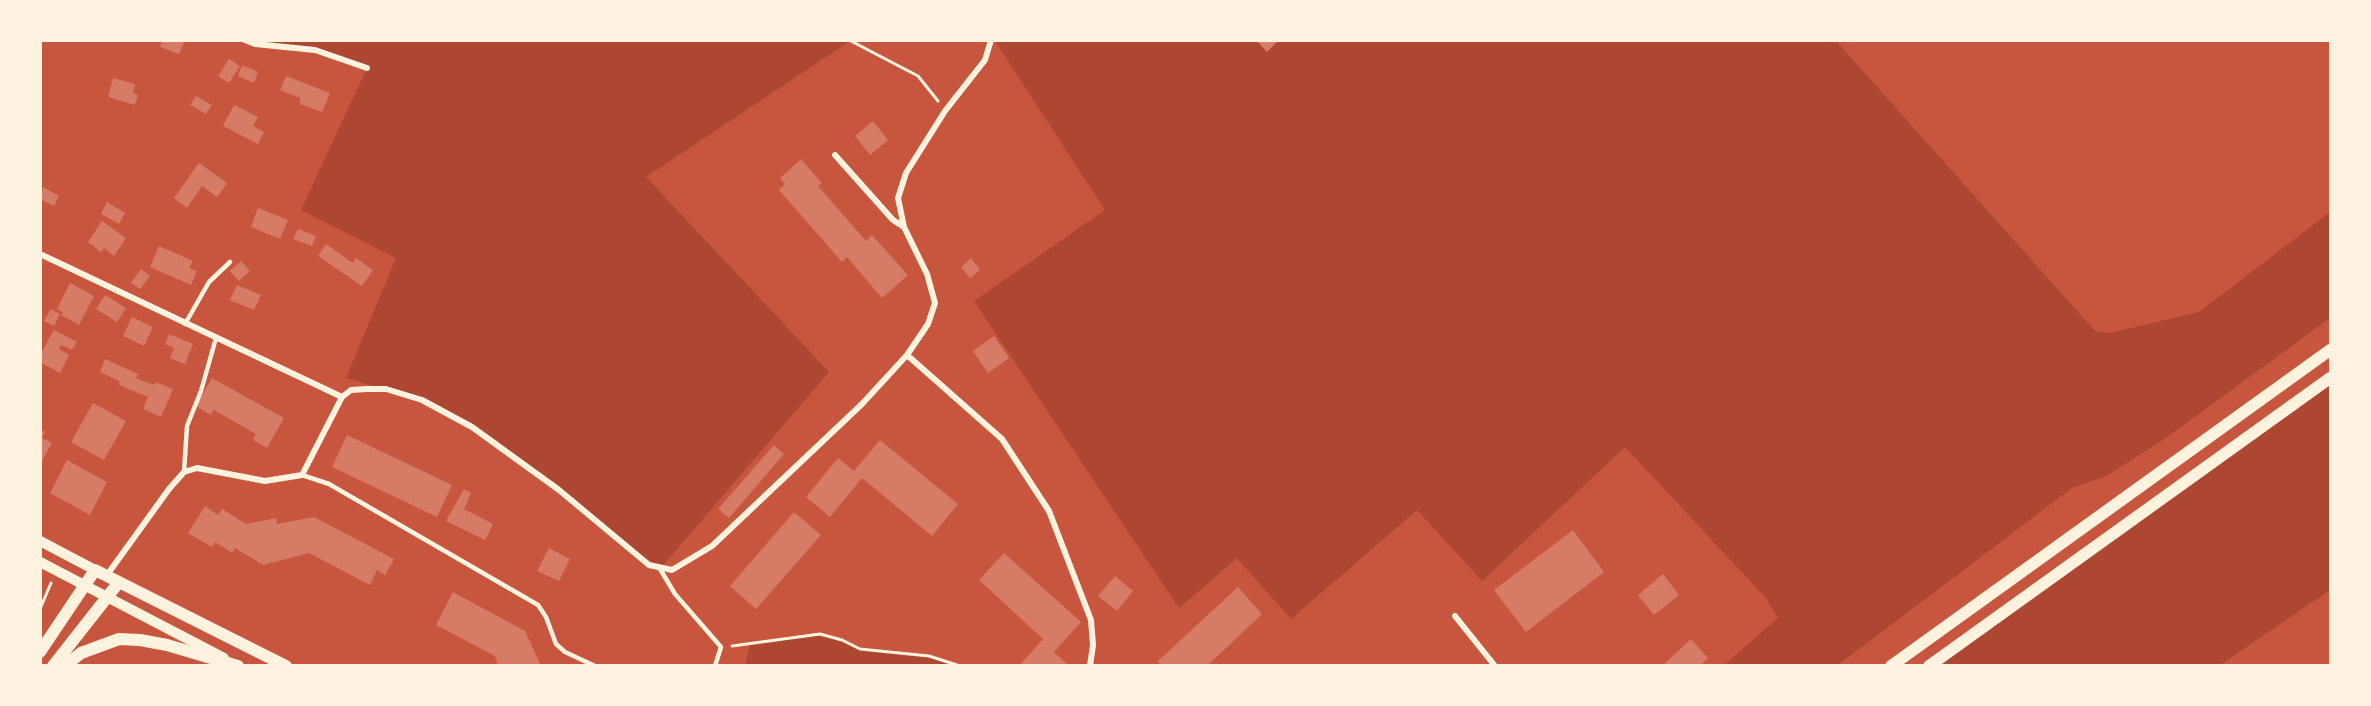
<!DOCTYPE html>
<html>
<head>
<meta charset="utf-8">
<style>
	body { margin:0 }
	#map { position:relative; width:2371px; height:706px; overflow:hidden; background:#c8553d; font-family:Manrope,sans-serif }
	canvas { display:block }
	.frame { position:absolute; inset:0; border:42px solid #fff3e0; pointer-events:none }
</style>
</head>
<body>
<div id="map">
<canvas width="2371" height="706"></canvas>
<div class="frame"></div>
</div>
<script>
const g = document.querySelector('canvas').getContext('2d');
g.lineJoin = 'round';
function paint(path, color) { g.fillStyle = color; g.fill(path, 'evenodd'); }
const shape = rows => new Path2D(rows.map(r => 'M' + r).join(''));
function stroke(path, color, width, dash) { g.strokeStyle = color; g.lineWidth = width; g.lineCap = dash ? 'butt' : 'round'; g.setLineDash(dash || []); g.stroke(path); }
const green = shape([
	[270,41,850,41,646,177,829,372,660,569,472,427,422,400,346,378,396,258,301,210,367,68,315,50,284,47],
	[995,41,1836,41,2095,331,2110,333,2199,312,2330,212,2330,318,2163,440,2106,476,2072,488,1838,665,1724,665,1778,618,1766,598,1625,447,1482,581,1417,510,1291,619,1237,558,1179,608,974,301,1105,210],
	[2330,378,2330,590,2220,665,1929,666],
	[820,634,842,640,860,649,929,656,960,666,745,666,750,643]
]);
const building = shape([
	[162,40,185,40,179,54,160,47],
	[1256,40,1279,40,1267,52],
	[229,59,240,66,229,83,218,76],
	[242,65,258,72,254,83,238,76],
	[286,76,330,93,322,112,300,104,300,98,280,90],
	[113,78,135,84,133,93,138,95,135,105,108,97],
	[196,96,212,105,206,114,190,105],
	[234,105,258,117,253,126,264,132,258,144,223,126],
	[873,121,888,140,870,155,855,136],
	[801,159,822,183,818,186,866,241,872,235,908,275,882,298,847,257,842,262,779,190,785,184,780,178],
	[199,163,227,183,217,197,202,186,187,208,174,198],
	[43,187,59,196,54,206,40,199],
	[107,202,125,213,119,224,101,214],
	[258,208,288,220,280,239,251,227],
	[102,221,126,238,114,256,104,248,101,252,88,242],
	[298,229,316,236,312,246,293,239],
	[326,244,353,263,356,258,373,270,362,286,318,256],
	[159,246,193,261,189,268,197,271,191,285,150,267],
	[971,258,980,270,970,278,961,267],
	[241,261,250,271,239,281,230,271],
	[141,269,150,276,140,289,131,283],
	[70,283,94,296,79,325,61,315,63,312,57,309],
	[237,285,261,295,254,310,230,300],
	[105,295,126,308,117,322,96,309],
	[51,309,60,314,54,326,44,321],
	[132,317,153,327,144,346,123,336],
	[54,330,77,342,72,350,61,345,59,349,69,355,60,373,40,362,40,355],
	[169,334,193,344,185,364,170,358,174,348,165,344],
	[994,336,1009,358,988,373,973,351],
	[105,359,138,374,136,378,154,385,156,382,173,389,161,417,143,409,148,397,119,385,119,381,100,372],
	[212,378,284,418,267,448,253,440,256,434,214,410,211,415,196,406],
	[93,403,126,421,104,460,71,442],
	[40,429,45,432,42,438,52,443,40,464],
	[347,435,452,485,437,517,332,467],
	[880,440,958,504,932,536,862,478,830,517,806,497,838,458,854,471],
	[774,445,784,454,729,518,718,509],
	[67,460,107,482,90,515,50,493],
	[464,489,471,493,464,509,493,524,485,540,446,521],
	[205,506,218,515,222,509,246,524,276,518,277,524,314,517,394,559,385,575,377,570,370,585,309,553,263,565,235,548,232,553,215,542,212,547,188,533],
	[794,512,821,535,756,609,730,586],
	[1573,530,1604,572,1526,632,1494,590],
	[549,548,570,559,559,581,537,571],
	[1004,553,1081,622,1054,652,1069,666,1019,666,1043,639,979,580],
	[1663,574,1679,595,1654,615,1638,595],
	[1115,576,1133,591,1117,611,1098,596],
	[1238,587,1262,614,1207,666,1161,666,1158,661],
	[453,592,525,631,541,666,498,666,495,656,436,625],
	[1691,639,1708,658,1700,666,1662,666]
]);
const path = shape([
	[849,40,918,76,938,101],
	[40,609,51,583],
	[732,646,820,634,842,640,860,649,929,656,960,666]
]);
const service = shape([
	[185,324,209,282,230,262],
	[184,472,187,426,201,391,216,338],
	[302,475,329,484,538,605,546,617,556,644,565,652,595,666],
	[660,569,675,594,721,647,715,666]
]);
const minor = shape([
	[245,40,255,44,315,50,367,68],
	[835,155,893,220,904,227],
	[40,254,342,397],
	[907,355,1002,439,1049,511,1091,620,1093,645,1090,666],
	[107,575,169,489,184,472,197,468,265,481,302,475,342,397,351,390,367,389,386,389,422,400,472,427,559,490,649,565,672,570,712,546,862,404,907,355,928,324,935,303,927,274,904,227,898,198,906,173,945,111,985,60,991,40],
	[1455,616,1495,666]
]);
const tertiary = shape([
	[40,541,95,570],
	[40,562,224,658]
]);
const secondary = shape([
	[40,652,95,570,286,666],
	[53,666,119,582],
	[65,666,81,653,119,639,140,640,167,645,238,666],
	[1891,666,2330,350],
	[1929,666,2330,378]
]);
paint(green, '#ae4732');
paint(building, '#d67c66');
stroke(path, '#fff3e0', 3);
stroke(service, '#fff3e0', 4.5);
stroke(minor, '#fff3e0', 6);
stroke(tertiary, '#fff3e0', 10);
stroke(secondary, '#fff3e0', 12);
</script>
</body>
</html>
